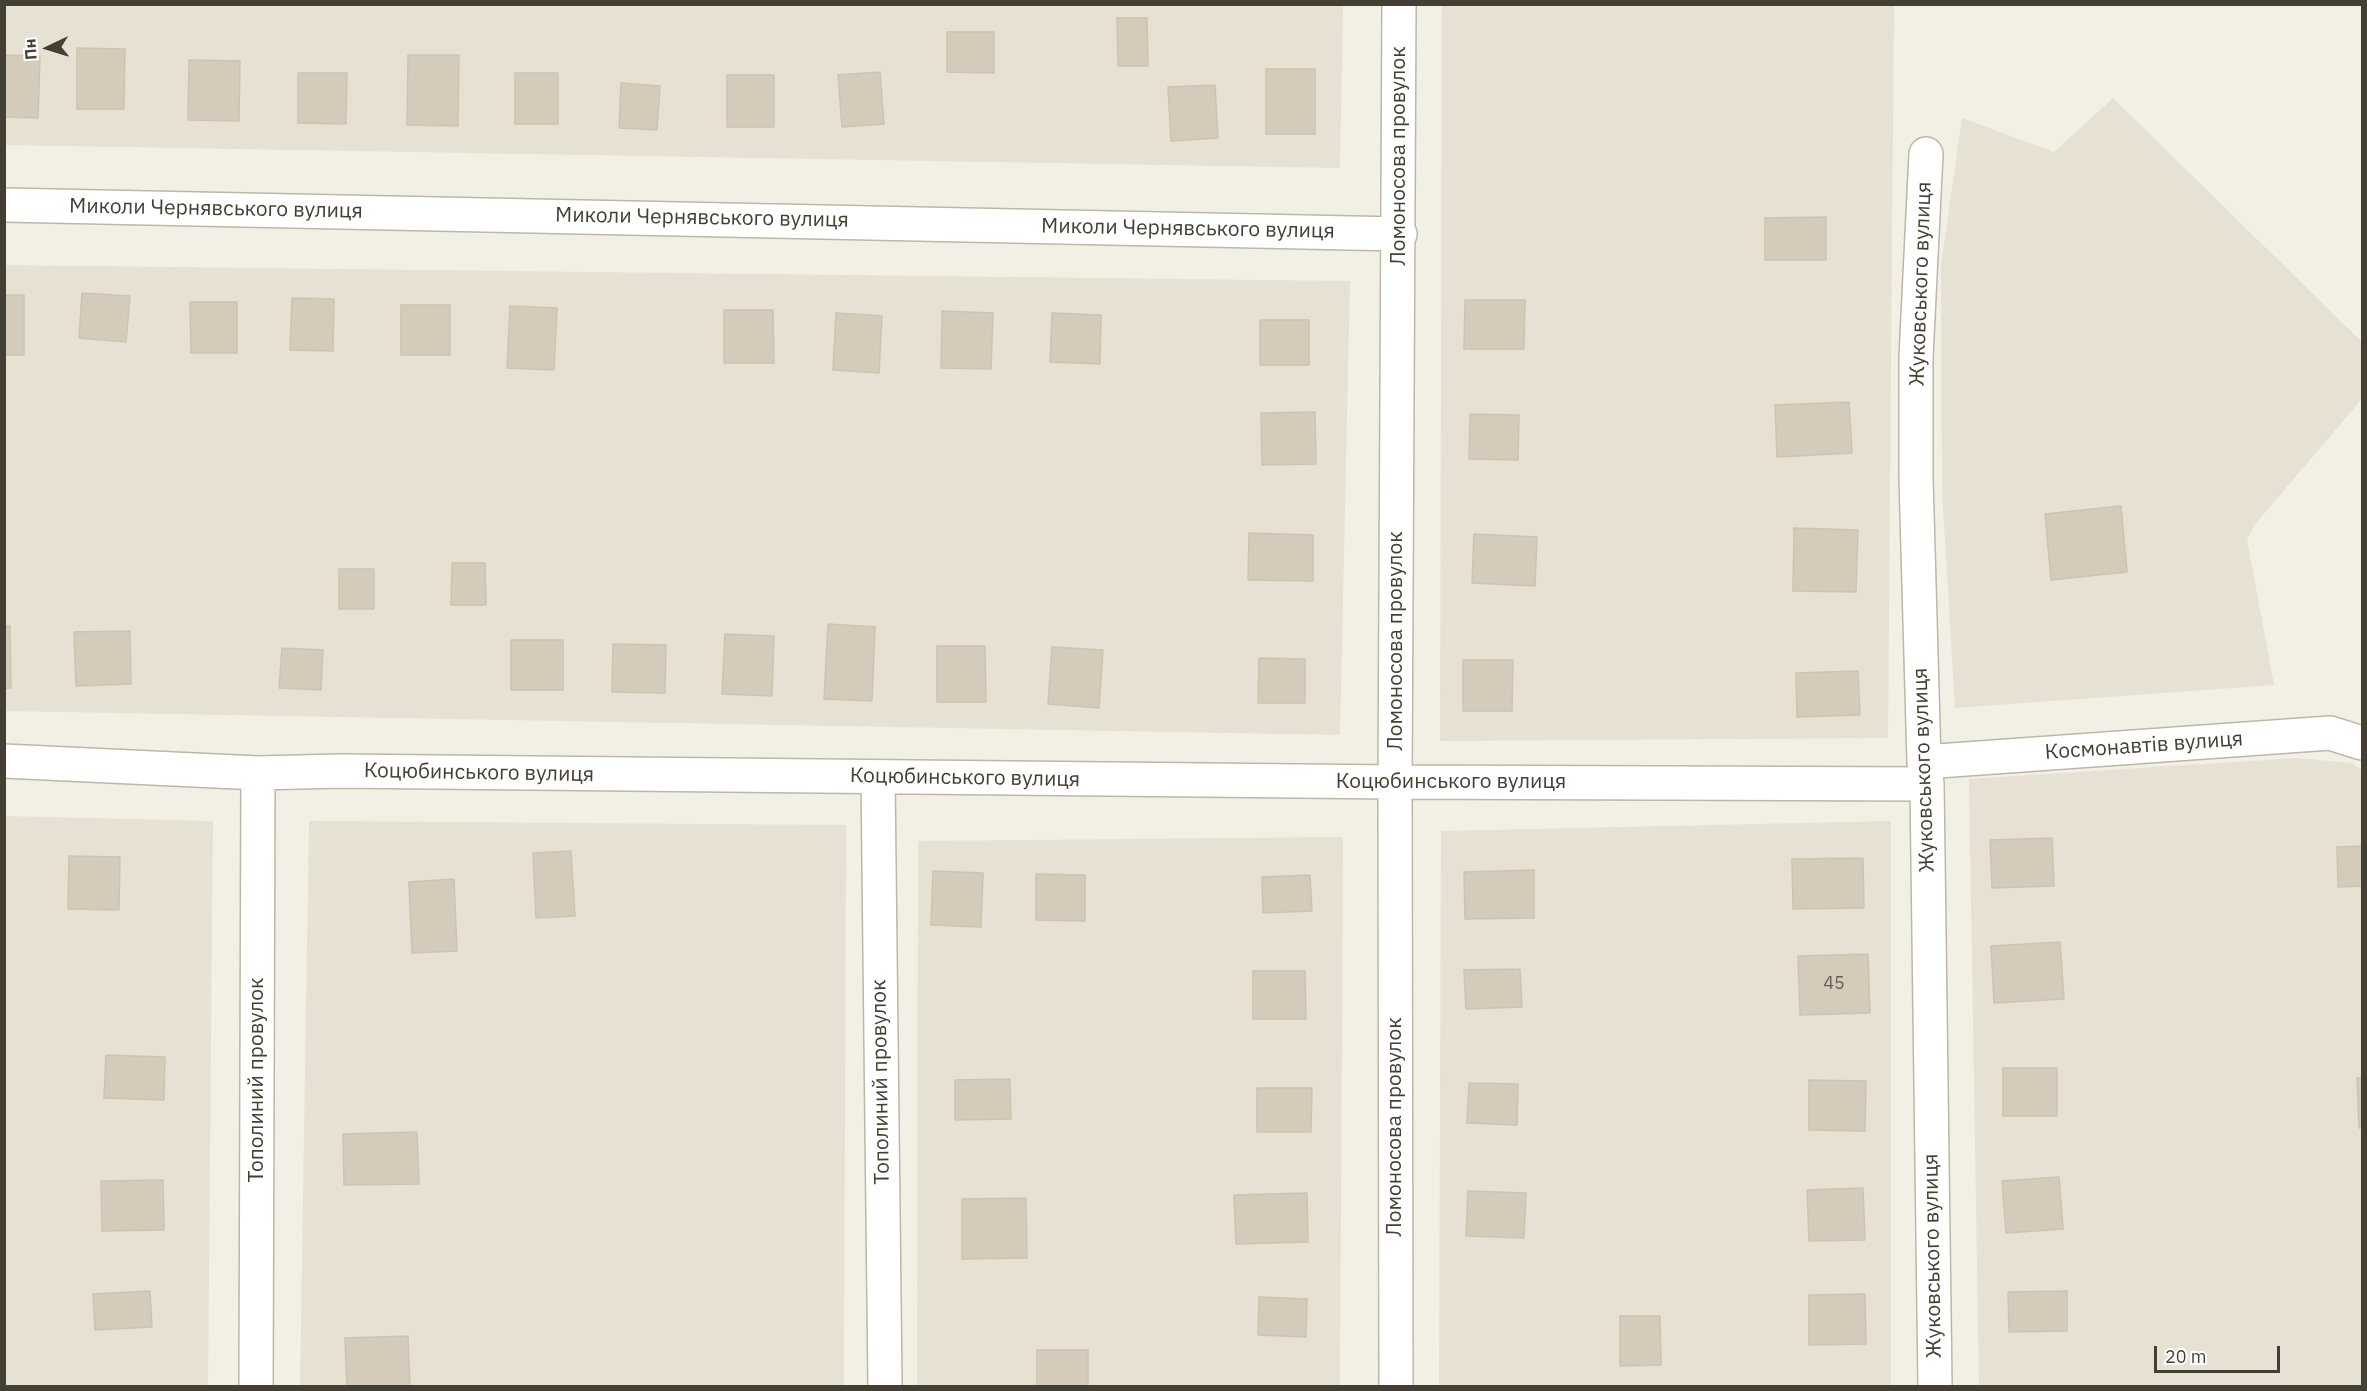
<!DOCTYPE html>
<html>
<head>
<meta charset="utf-8">
<style>
	body { margin:0 }
	#map { position:relative; width:2367px; height:1391px; overflow:hidden; background:#f2efe5; font-family:"IBM Plex Sans",sans-serif }
	canvas { display:block }
	.frame { position:absolute; inset:0; border:6px solid #443f34; pointer-events:none }
	.north { position:absolute; left:18px; top:18px; width:60px; height:60px; -webkit-text-stroke:4px #fff; paint-order:stroke; rotate:266deg; font-size:16px; font-weight:700; line-height:24px; text-align:center; color:#443f34 }
	.north::after { content:''; display:block; margin:auto; width:21px; height:27px; background:#443f34; clip-path:polygon(50% 0,100% 100%,50% 72%,0 100%) }
	.scale { position:absolute; left:2154px; top:1346px; width:126px; height:27px; box-sizing:border-box; border:3px solid #443f34; border-top:0; padding-left:8px; font-size:18px; line-height:21px; white-space:nowrap; color:#443f34; -webkit-text-stroke:4px #fff; paint-order:stroke }
</style>
</head>
<body>
<div id="map">
<canvas width="2367" height="1391"></canvas>
<div class="frame"></div>
<div class="north">Пн</div>
<div class="scale">20 m</div>
</div>
<script>
const g = document.querySelector('canvas').getContext('2d');
g.lineJoin = 'round';
function paint(path, color) { g.fillStyle = color; g.fill(path, 'evenodd'); }
const shape = rows => new Path2D(rows.map(r => 'M' + r).join(''));
function stroke(path, color, width, dash) { g.strokeStyle = color; g.lineWidth = width; g.lineCap = dash ? 'butt' : 'round'; g.setLineDash(dash || []); g.stroke(path); }
function drawText(font, color, halo, rows, align = 'center') {
  g.font = font + ' "IBM Plex Sans",sans-serif'; g.lineWidth = 6; g.setLineDash([]); g.textBaseline = 'middle'; g.strokeStyle = halo; g.fillStyle = color; for (const [text, x, y, turn = 0] of rows) {
    g.save(); g.translate(x, y); g.rotate((+turn || 0) * Math.PI / 180); g.textAlign = isNaN(turn) ? turn : align; if (halo) g.strokeText(text, 0, 0); g.fillText(text, 0, 0); g.restore();
  }
}
const residential = shape([
	[5,5,1343,5,1340,168,5,145],
	[1442,5,1894,5,1888,738,1440,741],
	[2113,98,2362,342,2362,399,2255,524,2247,539,2274,685,1955,708,1942,491,1941,265,1962,118,2054,152],
	[5,265,1350,281,1340,735,5,711],
	[2297,758,2352,763,2362,771,2362,1386,1979,1386,1969,779],
	[5,816,213,821,208,1386,5,1386],
	[309,821,846,825,844,1386,300,1386],
	[1891,821,1891,1386,1439,1386,1441,831],
	[1343,837,1340,1386,917,1386,918,841]
]);
const building = shape([
	[1117,18,1147,18,1148,66,1118,66,1117,18],
	[947,32,994,32,994,73,947,72,947,32],
	[77,48,125,49,124,109,77,109,77,48],
	[4,55,40,56,38,118,4,117,4,55],
	[408,55,459,55,458,126,407,125,408,55],
	[189,60,240,61,239,121,188,120,189,60],
	[1266,69,1315,69,1315,134,1266,134,1266,69],
	[880,72,884,124,842,127,838,75,880,72],
	[298,73,347,73,346,124,298,123,298,73],
	[515,73,558,73,558,124,515,124,515,73],
	[727,75,774,75,774,127,727,127,727,75],
	[621,83,660,86,657,130,619,128,621,83],
	[1215,85,1218,138,1171,141,1168,87,1215,85],
	[1826,217,1826,260,1765,260,1765,218,1826,217],
	[82,293,130,296,126,342,79,338,82,293],
	[4,295,24,295,24,355,4,355,4,295],
	[292,298,334,299,333,351,290,350,292,298],
	[1465,300,1525,300,1524,349,1464,349,1465,300],
	[190,302,237,302,237,353,191,353,190,302],
	[401,305,450,305,450,355,401,355,401,305],
	[510,306,557,308,554,370,507,368,510,306],
	[724,310,773,310,774,363,724,363,724,310],
	[942,311,993,313,991,369,941,368,942,311],
	[836,313,882,316,879,373,833,370,836,313],
	[1052,313,1101,315,1100,364,1050,362,1052,313],
	[1260,320,1309,320,1309,365,1260,365,1260,320],
	[1849,402,1852,453,1777,457,1775,405,1849,402],
	[1315,412,1316,464,1262,465,1261,413,1315,412],
	[1470,414,1519,415,1518,460,1469,459,1470,414],
	[2121,506,2127,572,2051,580,2045,514,2121,506],
	[1794,528,1858,530,1856,592,1793,591,1794,528],
	[1249,533,1313,535,1313,581,1248,580,1249,533],
	[1474,534,1537,537,1535,586,1472,583,1474,534],
	[452,563,485,563,486,605,451,605,452,563],
	[339,569,374,569,374,609,339,609,339,569],
	[828,624,875,627,872,701,824,699,828,624],
	[4,626,10,626,11,688,4,688,4,626],
	[130,631,131,684,76,686,74,632,130,631],
	[725,634,774,636,772,696,722,694,725,634],
	[511,640,563,640,563,690,511,690,511,640],
	[613,644,666,645,665,693,612,692,613,644],
	[937,646,985,646,986,702,937,702,937,646],
	[1052,647,1103,650,1099,708,1048,704,1052,647],
	[282,648,323,650,321,690,279,688,282,648],
	[1259,658,1305,659,1305,703,1258,703,1259,658],
	[1463,660,1513,660,1512,711,1463,711,1463,660],
	[1858,671,1860,715,1797,717,1796,673,1858,671],
	[2052,838,2054,886,1992,888,1990,840,2052,838],
	[2362,846,2362,886,2338,887,2337,847,2362,846],
	[571,851,575,916,536,918,533,853,571,851],
	[69,856,120,857,119,910,68,909,69,856],
	[1863,858,1864,908,1793,909,1792,859,1863,858],
	[1534,870,1534,918,1465,919,1464,872,1534,870],
	[933,871,983,873,981,927,931,925,933,871],
	[1036,874,1085,875,1085,921,1036,920,1036,874],
	[1310,875,1312,911,1263,913,1262,877,1310,875],
	[454,879,457,951,412,953,409,882,454,879],
	[2060,942,2064,999,1994,1003,1991,946,2060,942],
	[1868,954,1870,1013,1800,1015,1798,956,1868,954],
	[1520,969,1522,1007,1466,1009,1464,970,1520,969],
	[1253,971,1305,971,1306,1019,1253,1019,1253,971],
	[106,1055,165,1057,164,1100,104,1098,106,1055],
	[2003,1068,2057,1068,2057,1116,2003,1116,2003,1068],
	[2357,1078,2362,1078,2362,1128,2359,1128,2357,1078],
	[1010,1079,1011,1119,955,1120,955,1080,1010,1079],
	[1809,1080,1866,1081,1865,1131,1809,1130,1809,1080],
	[1469,1083,1518,1084,1517,1125,1467,1123,1469,1083],
	[1257,1088,1312,1088,1311,1132,1257,1132,1257,1088],
	[417,1132,419,1184,344,1185,343,1134,417,1132],
	[2059,1177,2063,1229,2006,1233,2002,1181,2059,1177],
	[163,1180,164,1230,102,1231,101,1181,163,1180],
	[1863,1188,1865,1240,1809,1241,1807,1190,1863,1188],
	[1468,1191,1526,1193,1524,1238,1466,1236,1468,1191],
	[1307,1193,1308,1242,1236,1244,1234,1195,1307,1193],
	[1026,1198,1027,1258,962,1259,962,1199,1026,1198],
	[150,1291,152,1327,95,1330,93,1294,150,1291],
	[2067,1291,2067,1331,2009,1332,2008,1292,2067,1291],
	[1865,1294,1866,1344,1809,1345,1809,1295,1865,1294],
	[1259,1297,1307,1299,1306,1337,1258,1335,1259,1297],
	[1620,1316,1660,1316,1661,1365,1620,1366,1620,1316],
	[408,1336,410,1386,347,1386,345,1338,408,1336],
	[1037,1350,1088,1350,1088,1386,1037,1386,1037,1350]
]);
const minor = shape([
	[1926,154,1916,357,1916,478,1924,762,1927,784,1935,1386],
	[4,205,1400,234],
	[4,761,258,773,340,771,1395,782,1927,784],
	[1924,762,2330,733,2362,743],
	[878,777,885,1386],
	[256,1386,258,773],
	[1396,1386,1395,782,1399,4]
]);
const numberNames = [
	["45",1834,984]
];
const streetNames = [
	["Ломоносова провулок",1399,156,-90],
	["Миколи Чернявського вулиця",216,209,1],
	["Миколи Чернявського вулиця",702,218,1],
	["Миколи Чернявського вулиця",1188,229,1],
	["Жуковського вулиця",1921,284,-88],
	["Ломоносова провулок",1396,641,-90],
	["Космонавтів вулиця",2144,746,-4],
	["Жуковського вулиця",1924,770,-92],
	["Коцюбинського вулиця",479,773,1],
	["Коцюбинського вулиця",965,778,1],
	["Коцюбинського вулиця",1451,782],
	["Тополиний провулок",257,1080,-90],
	["Тополиний провулок",881,1082,-91],
	["Ломоносова провулок",1395,1127,-90],
	["Жуковського вулиця",1933,1256,-91]
];
paint(residential, '#e6e1d3');
paint(building, '#d4cbba');
stroke(building, '#cec4ad', 1.5);
stroke(minor, '#beb7a7', 36);
stroke(minor, '#fff', 33);
drawText('18px', '#686256', null, numberNames);
drawText('21px', '#443f34', '#fff', streetNames);
</script>
</body>
</html>
